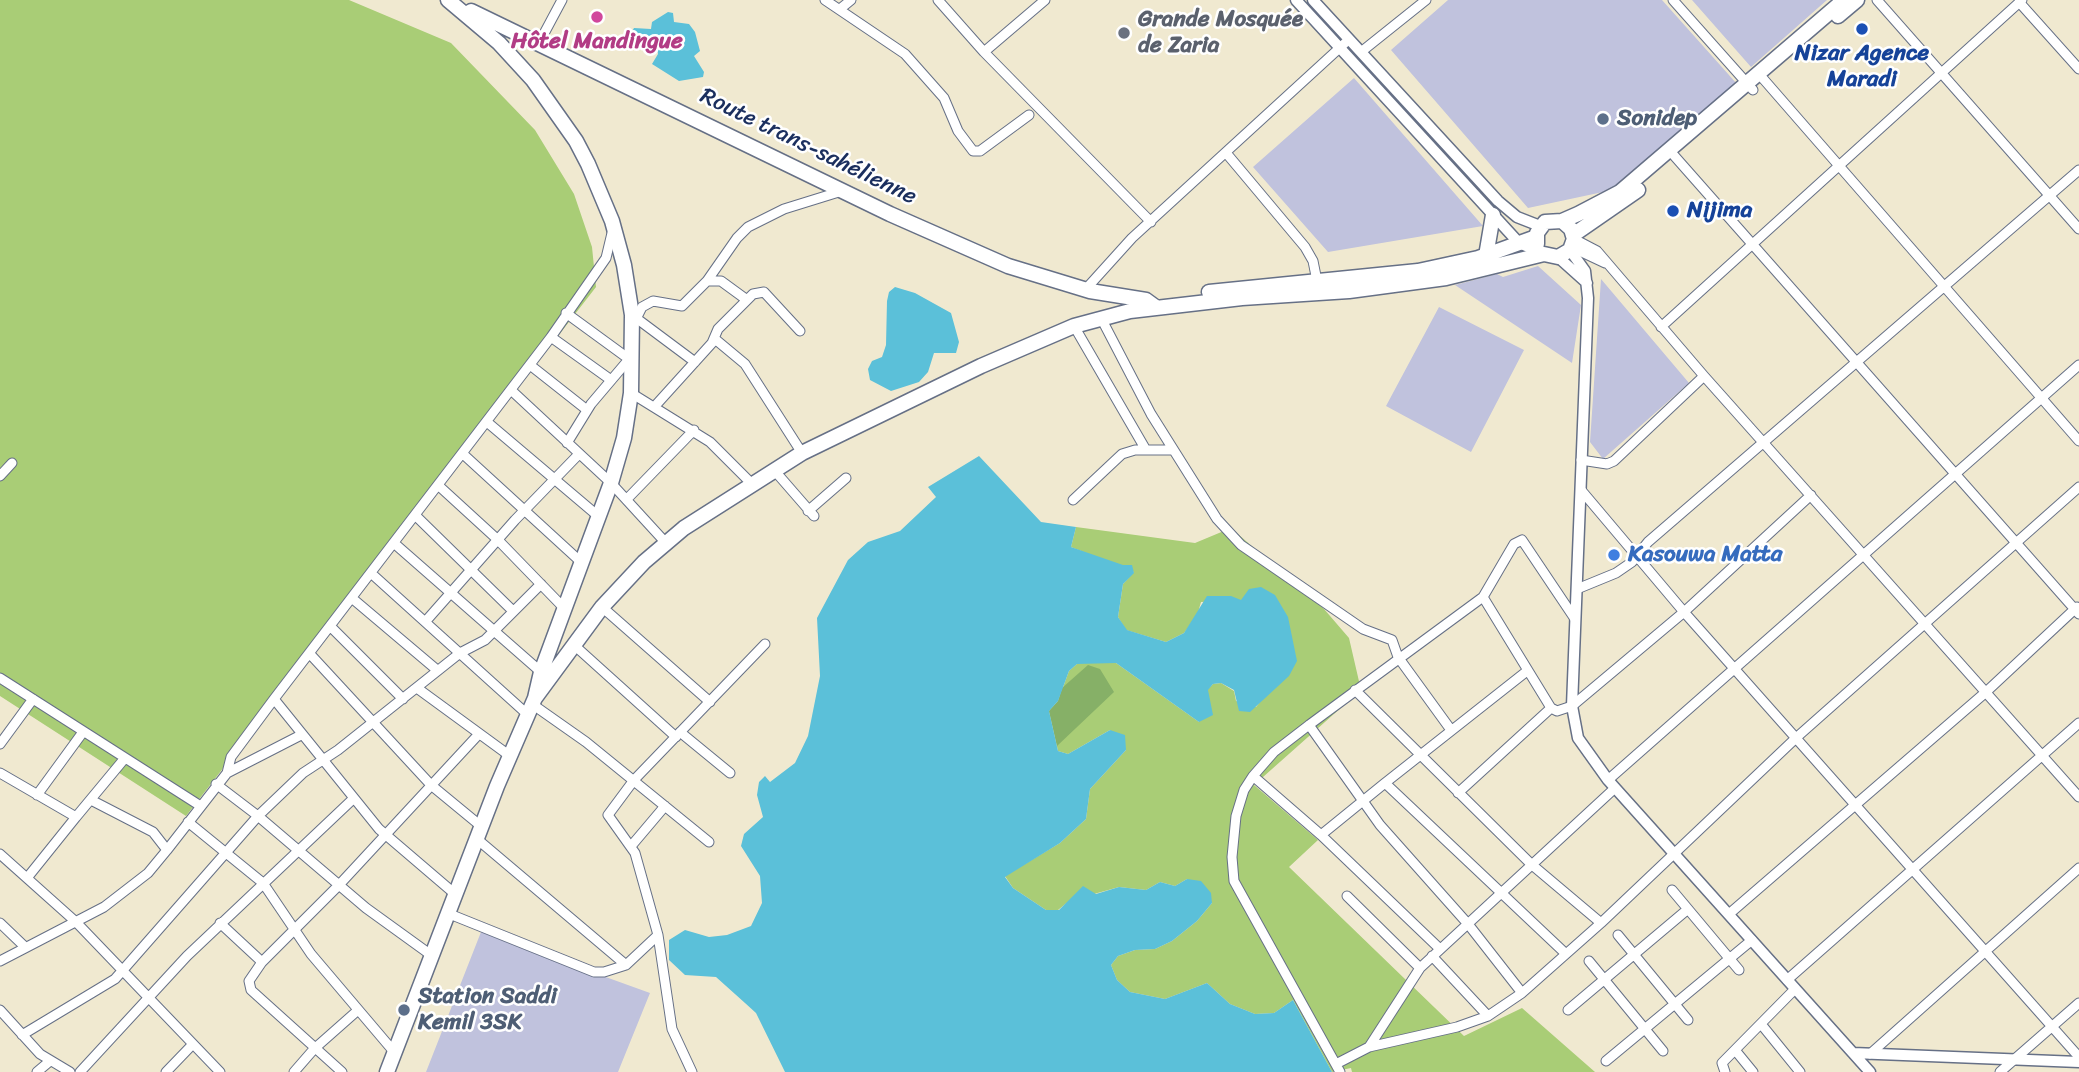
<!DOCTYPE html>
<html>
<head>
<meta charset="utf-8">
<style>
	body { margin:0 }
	canvas { display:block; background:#f0e9d0 }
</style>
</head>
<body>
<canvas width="2079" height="1072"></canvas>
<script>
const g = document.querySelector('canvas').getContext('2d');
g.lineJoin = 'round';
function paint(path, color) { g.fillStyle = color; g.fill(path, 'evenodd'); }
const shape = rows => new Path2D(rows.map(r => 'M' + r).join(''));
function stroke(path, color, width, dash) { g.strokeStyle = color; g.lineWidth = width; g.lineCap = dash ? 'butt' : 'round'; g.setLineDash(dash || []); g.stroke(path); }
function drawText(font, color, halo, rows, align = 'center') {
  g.font = font + ' Sriracha,sans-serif'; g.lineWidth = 5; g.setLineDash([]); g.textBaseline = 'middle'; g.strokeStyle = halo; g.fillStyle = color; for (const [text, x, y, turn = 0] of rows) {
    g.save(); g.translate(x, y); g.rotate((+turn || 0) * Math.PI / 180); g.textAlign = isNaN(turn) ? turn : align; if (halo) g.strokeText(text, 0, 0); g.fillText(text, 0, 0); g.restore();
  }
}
const industrial = shape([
	[1448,0,1662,0,1737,84,1618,185,1603,192,1528,208,1391,50],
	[1692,0,1827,0,1751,67],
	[1354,78,1483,226,1328,252,1253,167],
	[1538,266,1581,305,1572,363,1455,285,1497,274,1503,277],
	[1601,279,1689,383,1603,459,1590,442],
	[1439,307,1524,350,1471,452,1386,406],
	[481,932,650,993,618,1072,426,1072]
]);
const green = shape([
	[0,0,349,0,451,43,535,130,574,194,592,247,596,287,186,816,0,696],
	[1076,527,1195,543,1231,528,1324,609,1349,638,1361,690,1254,785,1318,840,1289,867,1464,1036,1522,1008,1595,1072,1352,1072,1351,1068,1332,1072,1293,1000,1274,1013,1255,1014,1230,1004,1207,983,1165,999,1130,992,1117,980,1111,965,1118,956,1135,950,1155,949,1172,941,1197,921,1212,903,1187,879,1175,886,1160,882,1146,890,1119,887,1069,901,1058,910,1046,910,1013,888,1005,876,1060,843,1086,819,1090,789,1126,750,1110,730,1068,754,1058,751,1049,711,1058,701,1069,671,1078,663,1116,663,1199,722,1207,690,1213,684,1221,683,1234,691,1236,701,1256,707,1265,696,1241,600,1201,602,1197,616,1184,633,1166,642,1126,630,1118,617,1123,584,1134,572,1071,547]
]);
const forest = shape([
	[1088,665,1100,669,1114,692,1057,746,1049,711,1058,701,1062,688]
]);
const water = shape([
	[668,12,673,13,674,22,689,24,695,32,700,51,694,56,704,72,703,77,679,81,652,64,658,54,656,44,638,50,626,42,634,28,651,29,652,22],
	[895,287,915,293,951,313,959,342,956,353,934,353,928,372,919,382,891,391,870,380,868,369,872,361,882,357,886,345,887,301,889,292],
	[979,456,1041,522,1076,527,1071,547,1123,565,1132,565,1134,573,1123,584,1118,617,1127,630,1166,642,1184,633,1207,596,1231,596,1241,600,1249,589,1261,587,1275,595,1288,617,1297,661,1289,676,1250,712,1239,711,1234,690,1221,683,1213,684,1208,690,1213,715,1199,722,1116,663,1077,664,1069,671,1058,701,1049,711,1058,751,1068,754,1110,730,1125,735,1126,750,1090,789,1086,819,1060,843,1005,877,1013,888,1046,910,1059,910,1083,886,1096,894,1119,887,1146,890,1160,882,1175,886,1187,879,1201,881,1211,893,1212,903,1197,921,1172,941,1155,949,1135,950,1118,956,1111,965,1117,980,1130,992,1165,999,1207,983,1230,1004,1255,1014,1274,1013,1293,1000,1332,1072,785,1072,756,1013,745,1003,716,977,685,975,669,960,669,940,685,930,709,937,727,935,751,926,762,903,760,876,741,846,744,834,763,817,757,795,759,782,765,776,770,782,795,763,808,736,820,676,817,618,848,560,868,542,900,531,936,497,928,487]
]);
const minor = shape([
	[825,0,905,54,944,98,958,131,973,151,980,151,1029,115],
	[938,0,984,52,1151,222],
	[1673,0,1753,90],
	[1877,0,2079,229],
	[2019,2,2079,69],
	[840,9,851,0],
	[539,43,562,0],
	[984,52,1045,0],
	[1361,52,1426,0],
	[1759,74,2079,441],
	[1670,151,2079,614],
	[1227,154,1305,247,1313,261,1318,286],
	[1574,239,1597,251,1704,376,2079,797],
	[1571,247,1605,263],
	[707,281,737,238,748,227,784,209,842,191],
	[1085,290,1132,238,1345,43],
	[566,313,629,359],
	[632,315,695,362],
	[637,317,642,307,653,301,682,306,707,281,721,281,747,300],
	[1101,318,1151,414,1217,519,1241,545,1257,556,1363,629,1392,640,1398,657,1451,730],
	[1074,326,1146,450],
	[1661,327,2022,0],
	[551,337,611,380],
	[715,339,745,364,802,453],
	[530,365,587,410],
	[511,390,611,483,666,543],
	[631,393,710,442,751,483],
	[655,406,712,343,718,329,753,294,764,292,800,331],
	[487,422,598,516],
	[567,443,591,404,630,358],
	[463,454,582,563],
	[1581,460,1607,464,1614,461,1704,376],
	[774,470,814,516],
	[0,476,12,463],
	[439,486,498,540,564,608],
	[1581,490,1684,612,2079,1057],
	[627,499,694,430],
	[1073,500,1122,454,1135,450,1173,450],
	[808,511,846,478],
	[416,516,513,611],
	[395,544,541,672],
	[372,574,527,714],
	[1577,589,1616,573,1632,562,1648,542,2079,170],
	[1483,597,1514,544,1522,540,1575,619],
	[353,599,437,670],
	[602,607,710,702],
	[425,622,515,520,579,454],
	[331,627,403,699],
	[574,645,676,737],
	[310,654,431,785,482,827],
	[0,678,199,805],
	[417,688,510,756],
	[1355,690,1531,864,1601,923],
	[274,699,379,829,455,894],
	[532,704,586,742,709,842],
	[1309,725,1380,825,1468,924,1522,993],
	[680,732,730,773],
	[0,744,33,699],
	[0,773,76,817,125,758],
	[227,773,231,757,274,699,551,337,606,258,612,233],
	[1253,776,1321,835,1440,949],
	[1608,780,2079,365],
	[1385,783,1527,671],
	[216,784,258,816,366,908,431,955],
	[1458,793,1551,708],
	[37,795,83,732],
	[91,800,153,832,167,850,227,773,301,735],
	[188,822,263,883,311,954,395,1053],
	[1321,835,1385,783,1566,954],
	[632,845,665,806],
	[0,854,76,922,220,1072],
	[27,878,76,817],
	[1672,890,1739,970],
	[1347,896,1420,968],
	[447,913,594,972,604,972,626,965,477,839],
	[1729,914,1986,692,2077,607],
	[0,923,24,946],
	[220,923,262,962],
	[658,935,672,1029,692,1072],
	[1618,935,1688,1020],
	[1432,956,1488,1016,1522,993,1601,923,1797,737,2079,487],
	[0,961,104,907,148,873,167,850],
	[1589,961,1663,1051],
	[626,965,658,935,635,853,608,815,634,780,765,644],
	[1787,980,2079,723],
	[0,1010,40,1054,70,1072],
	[1568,1010,1688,909],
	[1761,1024,1800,1072],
	[22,1035,115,979,258,816,303,773,338,750,460,653,485,640,541,584],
	[1369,1047,1420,968,1615,788],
	[1735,1050,1753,1072],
	[1870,1054,2079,868],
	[1606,1061,1752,940],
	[1336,1064,1369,1047,1457,1027,1488,1016],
	[37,1072,50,1061],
	[80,1072,187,956,353,799],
	[166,1072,193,1044],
	[294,1072,314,1049,357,1011],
	[342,1072,251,990,249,981,262,962,339,885,478,735],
	[1340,1072,1234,881,1232,857,1236,816,1244,790,1253,776,1274,752,1309,725,1483,597,1551,708,1557,711,1572,706,1684,612,1811,495],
	[1725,1072,1722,1063,1795,989],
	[2000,1072,2079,1003]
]);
const tertiary = shape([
	[1296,0,1519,243,1544,254],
	[1313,0,1498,201,1517,217,1540,226],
	[1570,250,1585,271,1588,298,1572,706,1578,738,1608,780,1870,1072],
	[1558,257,1587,283],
	[1853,1053,2079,1062]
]);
const trunk = shape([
	[471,11,890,214,1008,266,1090,291,1146,300,1157,308],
	[1838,16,1857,0],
	[1573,235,1638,190],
	[1537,244,1537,233,1545,222,1562,221,1578,214,1620,192,1844,0],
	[1486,256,1493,215],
	[1209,292,1418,271,1478,258,1536,237],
	[535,698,602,607,644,562,684,528,802,453,981,366,1074,326,1130,311,1242,298,1349,291,1446,278,1544,254,1558,257,1570,250,1574,239,1571,229,1562,221],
	[387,1072,497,786,535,698,541,672,611,483,624,438,631,393,632,315,624,265,612,221,588,164,576,141,533,80,499,43,448,0]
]);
const markers = [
	[597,17,7,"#d1479c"],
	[1862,29,7,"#1a4fb4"],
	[1124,33,7,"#6b7280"],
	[1603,119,7,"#5c6f8a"],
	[1673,211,7,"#1a4fb4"],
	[1614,555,7,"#3f7fe0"],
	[404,1010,7,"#5c6f8a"]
];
const worshipNames = [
	["Grande Mosquée",1138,20],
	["de Zaria",1138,46]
];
const hotelNames = [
	["Hôtel Mandingue",597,42]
];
const transitNames = [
	["Nizar Agence",1862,54],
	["Maradi",1862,80],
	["Nijima",1687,211,"left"]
];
const serviceNames = [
	["Sonidep",1617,119],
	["Station Saddi",418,997],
	["Kemil 3SK",418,1023]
];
const streetNames = [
	["Route trans-sahélienne",808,147,26]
];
const shopNames = [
	["Kasouwa Matta",1628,555]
];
paint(industrial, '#c0c2dd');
paint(green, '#a9cd76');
paint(forest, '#86b067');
paint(water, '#5bc0d9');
stroke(minor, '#667086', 11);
stroke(tertiary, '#667086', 13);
stroke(trunk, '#667086', 17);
stroke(minor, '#fff', 9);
stroke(tertiary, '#fff', 10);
stroke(trunk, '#fff', 14);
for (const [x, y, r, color] of markers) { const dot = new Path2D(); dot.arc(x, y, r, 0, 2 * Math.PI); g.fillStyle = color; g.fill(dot); stroke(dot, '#fff', 2.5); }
drawText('bold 23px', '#5b616d', '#fff', worshipNames, 'left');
drawText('bold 23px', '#b23c85', '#fff', hotelNames);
drawText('bold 23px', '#164399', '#fff', transitNames);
drawText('bold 23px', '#4e5e75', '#fff', serviceNames, 'left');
drawText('23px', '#1b2f5e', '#fff', streetNames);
drawText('bold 23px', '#366cbe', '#fff', shopNames, 'left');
</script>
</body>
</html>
